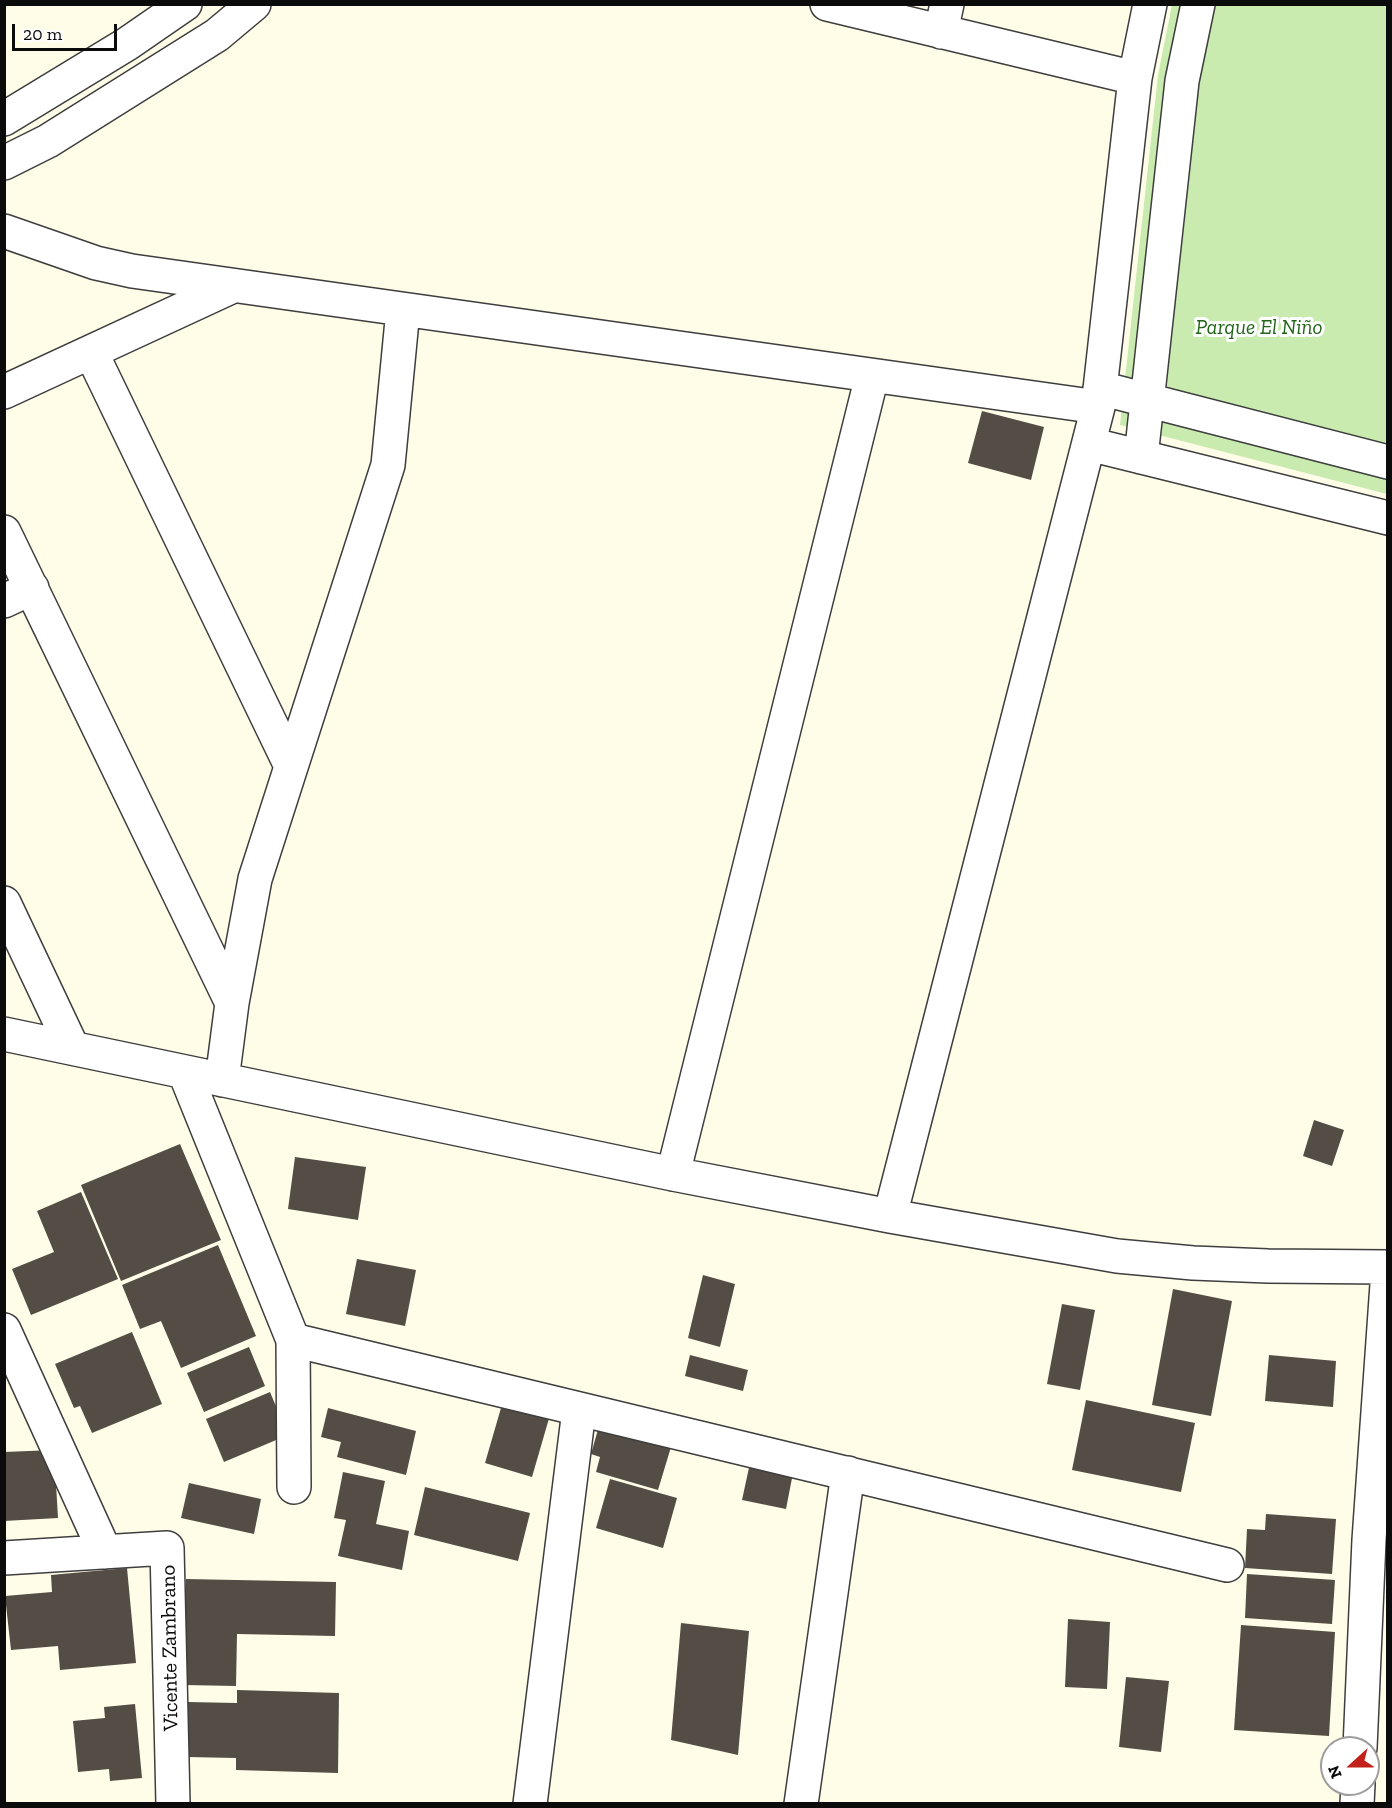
<!DOCTYPE html>
<html>
<head>
<meta charset="utf-8">
<style>
	body { margin:0 }
	#map { position:relative; width:1392px; height:1808px; overflow:hidden; background:#fffde8; font-family:"Zilla Slab",serif }
	canvas { display:block }
	.frame { position:absolute; inset:0; border:6px solid #0b0b0b; pointer-events:none }
	.north { position:absolute; left:1320px; top:1736px; width:60px; height:60px; box-sizing:border-box; background:#fff; border:2px solid #9d9d9d; border-radius:50%; rotate:249deg; font-size:16px; font-weight:700; line-height:24px; text-align:center; color:#0b0b0b }
	.north::after { content:''; display:block; margin:auto; width:21px; height:27px; background:#c2221b; clip-path:polygon(50% 0,100% 100%,50% 72%,0 100%) }
	.scale { position:absolute; left:12px; top:24px; width:105px; height:27px; box-sizing:border-box; border:3px solid #0b0b0b; border-top:0; padding-left:8px; font-size:18px; line-height:21px; white-space:nowrap; color:#0b0b0b; -webkit-text-stroke:4px #fff; paint-order:stroke }
</style>
</head>
<body>
<div id="map">
<canvas width="1392" height="1808"></canvas>
<div class="frame"></div>
<div class="north">N</div>
<div class="scale">20 m</div>
</div>
<script>
const g = document.querySelector('canvas').getContext('2d');
g.lineJoin = 'round';
function paint(path, color) { g.fillStyle = color; g.fill(path, 'evenodd'); }
const shape = rows => new Path2D(rows.map(r => 'M' + r).join(''));
function stroke(path, color, width, dash) { g.strokeStyle = color; g.lineWidth = width; g.lineCap = dash ? 'butt' : 'round'; g.setLineDash(dash || []); g.stroke(path); }
function drawText(font, color, halo, rows, align = 'center') {
  g.font = font + ' "Zilla Slab",serif'; g.lineWidth = 6; g.setLineDash([]); g.textBaseline = 'middle'; g.strokeStyle = halo; g.fillStyle = color; for (const [text, x, y, turn = 0] of rows) {
    g.save(); g.translate(x, y); g.rotate((+turn || 0) * Math.PI / 180); g.textAlign = isNaN(turn) ? turn : align; if (halo) g.strokeText(text, 0, 0); g.fillText(text, 0, 0); g.restore();
  }
}
const green = shape([
	[1172,5,1387,5,1387,494,1120,425,1158,75]
]);
const building = shape([
	[982,411,1044,427,1031,480,968,463],
	[1314,1120,1344,1130,1332,1166,1303,1156],
	[180,1144,221,1240,121,1281,81,1185],
	[295,1157,366,1167,358,1220,288,1209],
	[81,1192,118,1279,31,1315,12,1269,54,1252,37,1211],
	[218,1245,256,1336,181,1368,161,1321,140,1329,122,1285],
	[357,1259,416,1270,405,1326,346,1314],
	[703,1275,735,1284,720,1347,688,1338],
	[1173,1289,1232,1301,1211,1416,1152,1405],
	[1062,1304,1095,1310,1080,1390,1047,1384],
	[132,1332,162,1404,92,1433,80,1406,74,1408,55,1364],
	[249,1347,265,1386,204,1412,187,1373],
	[690,1355,748,1370,743,1391,685,1376],
	[1269,1355,1336,1361,1333,1407,1265,1401],
	[270,1392,288,1435,224,1462,206,1419],
	[1086,1400,1195,1423,1181,1492,1072,1470],
	[503,1401,550,1415,532,1477,485,1463],
	[328,1408,416,1431,406,1475,337,1457,341,1442,321,1437],
	[599,1426,671,1447,658,1490,596,1472,600,1457,591,1454],
	[54,1450,58,1518,4,1521,4,1452],
	[750,1463,793,1473,786,1509,742,1500],
	[343,1472,385,1481,376,1524,409,1531,402,1570,338,1556,346,1520,334,1518],
	[610,1479,677,1498,663,1548,596,1528],
	[189,1483,261,1499,254,1534,181,1518],
	[425,1487,530,1513,518,1561,414,1535],
	[1266,1514,1336,1519,1332,1574,1245,1568,1247,1529,1265,1530],
	[127,1568,136,1663,60,1670,58,1646,11,1650,5,1596,52,1592,51,1575],
	[1247,1574,1335,1580,1332,1624,1245,1618],
	[186,1579,336,1582,335,1636,237,1634,236,1686,184,1685],
	[1068,1619,1110,1622,1107,1689,1065,1687],
	[681,1623,749,1631,738,1755,671,1740],
	[1241,1625,1335,1632,1329,1736,1234,1730],
	[1126,1677,1169,1681,1161,1752,1119,1747],
	[237,1690,339,1693,338,1773,236,1770,236,1758,187,1757,188,1702,237,1703],
	[135,1704,142,1778,110,1781,109,1769,78,1772,73,1721,105,1718,104,1707]
]);
const minor = shape([
	[827,4,1135,78],
	[941,32,947,4],
	[4,119,127,44,185,4],
	[4,163,48,141,217,35,254,4],
	[4,231,96,263,132,271,1098,407],
	[91,352,291,766],
	[1100,388,1388,462],
	[4,392,233,286],
	[1089,444,1388,518],
	[1141,457,1182,81,1198,4],
	[4,532,232,1003],
	[4,601,32,588],
	[4,903,72,1047],
	[4,1034,673,1174,890,1216,1117,1256,1193,1263,1268,1266,1388,1267],
	[185,1073,293,1340,294,1487],
	[222,1080,232,1003,255,879,388,465,403,310],
	[673,1174,872,376],
	[890,1216,1098,407,1135,78,1150,4],
	[4,1330,105,1552],
	[293,1340,1227,1565],
	[4,1558,167,1548,173,1804],
	[1360,1748,1369,1540,1388,1270],
	[530,1804,579,1410],
	[801,1804,848,1473],
	[1357,1804,1358,1784]
]);
const parkNames = [
	["Parque El Niño",1259,328]
];
const streetNames = [
	["Vicente Zambrano",170,1648,-91]
];
paint(green, '#c9ebb0');
paint(building, '#544d46');
stroke(minor, '#3e3e3e', 36);
stroke(minor, '#fff', 33);
drawText('italic 21px', '#216518', '#fff', parkNames);
drawText('21px', '#0b0b0b', '#fff', streetNames);
</script>
</body>
</html>
